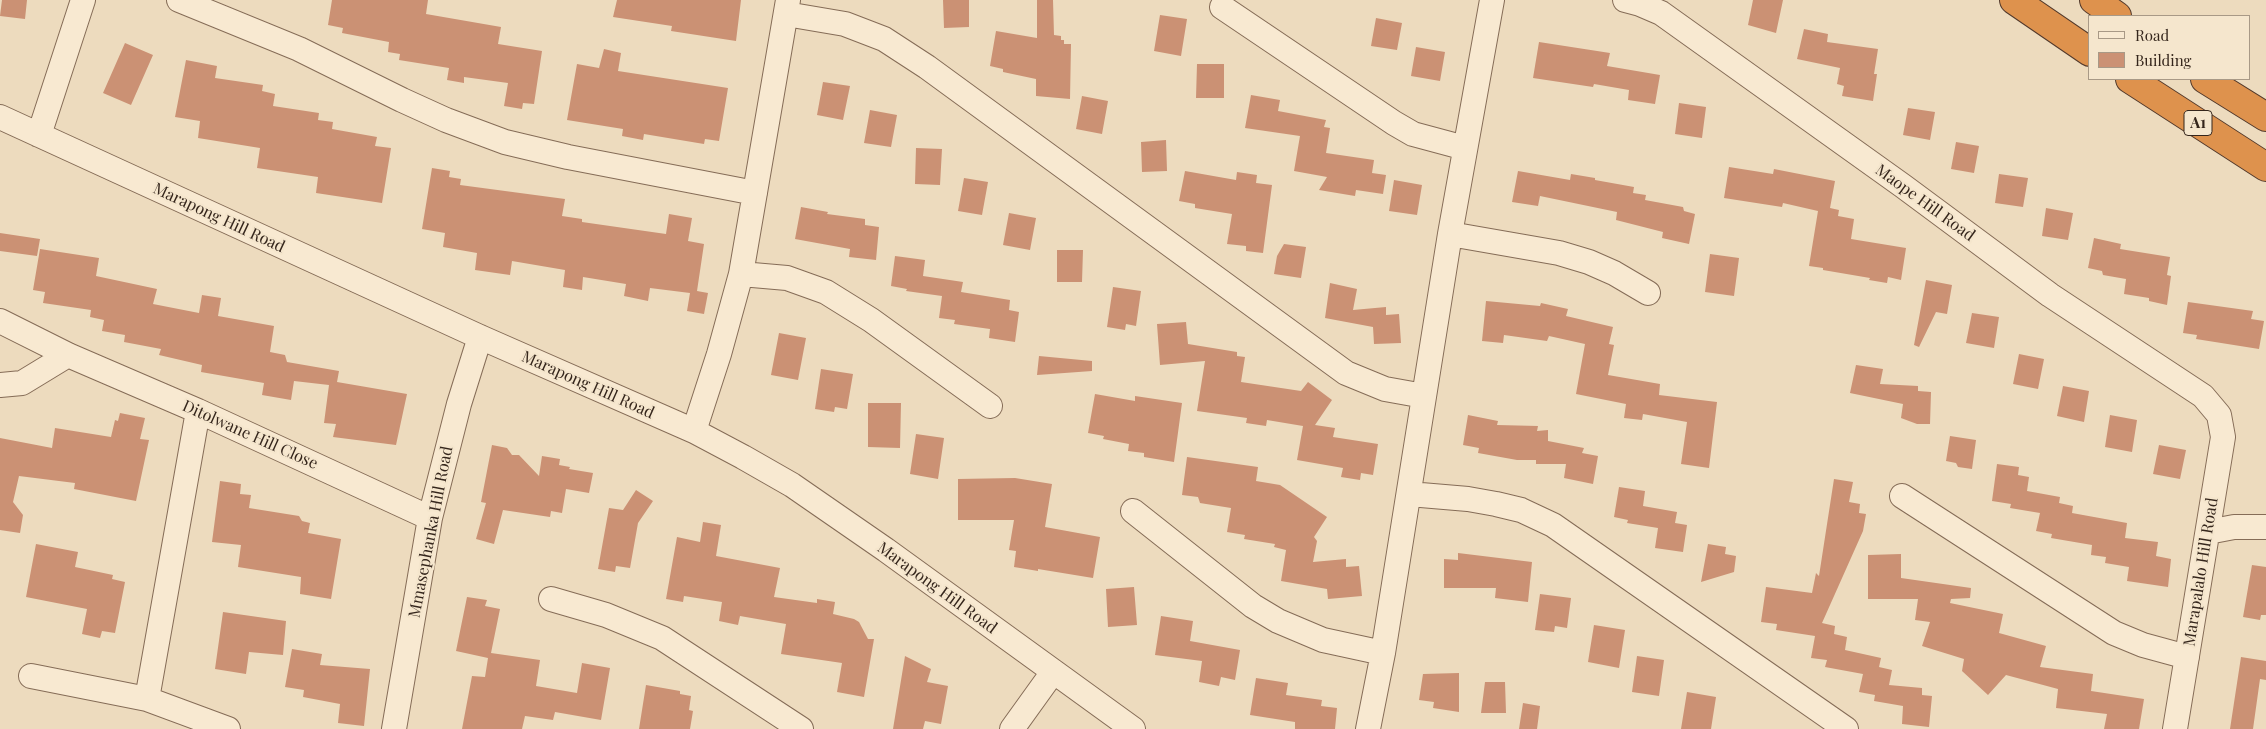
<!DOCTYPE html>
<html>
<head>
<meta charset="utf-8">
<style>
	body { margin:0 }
	#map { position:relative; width:2266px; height:729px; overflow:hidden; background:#eddbbe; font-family:"Playfair Display",serif }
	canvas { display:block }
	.legend { position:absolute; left:2088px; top:15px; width:162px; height:65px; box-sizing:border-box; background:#f5e6cd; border:1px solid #a89986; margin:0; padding:6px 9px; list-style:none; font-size:15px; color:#35261c }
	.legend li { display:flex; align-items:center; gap:10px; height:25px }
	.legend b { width:25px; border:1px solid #a89986 }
</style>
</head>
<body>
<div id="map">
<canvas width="2266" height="729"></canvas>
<ul class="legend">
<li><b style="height:6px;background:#f8e9d1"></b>Road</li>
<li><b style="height:14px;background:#cb9174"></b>Building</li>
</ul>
</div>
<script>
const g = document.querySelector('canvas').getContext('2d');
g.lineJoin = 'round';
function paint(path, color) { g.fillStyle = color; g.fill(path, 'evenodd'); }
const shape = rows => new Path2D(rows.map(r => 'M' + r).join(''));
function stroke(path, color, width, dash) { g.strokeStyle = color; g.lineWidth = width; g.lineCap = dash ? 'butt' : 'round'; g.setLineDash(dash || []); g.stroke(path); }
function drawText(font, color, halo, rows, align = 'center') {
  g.font = font + ' "Playfair Display",serif'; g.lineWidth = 4.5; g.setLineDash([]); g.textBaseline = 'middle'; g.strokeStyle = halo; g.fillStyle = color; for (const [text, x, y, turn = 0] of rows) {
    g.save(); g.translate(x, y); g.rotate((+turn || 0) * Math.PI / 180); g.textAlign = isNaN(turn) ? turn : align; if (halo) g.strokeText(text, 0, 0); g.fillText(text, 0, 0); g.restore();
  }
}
const building = shape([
	[2,0,27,0,25,19,0,16],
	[332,0,428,0,426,14,501,27,498,44,542,51,534,104,523,103,522,109,504,106,508,83,464,77,464,83,447,80,449,68,399,60,400,54,388,52,389,42,342,33,343,28,328,25],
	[617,0,741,0,736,41,671,31,672,26,613,17],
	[943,0,969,0,969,27,944,28],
	[1037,0,1053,0,1054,35,1061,36,1061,40,1064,40,1064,44,1071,44,1070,99,1036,96,1036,79,1003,72,1003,69,990,66,996,31,1037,38],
	[1753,0,1783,0,1776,33,1748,25],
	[1160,15,1187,19,1181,56,1154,51],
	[1376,18,1402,23,1397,50,1371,46],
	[1804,29,1828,34,1827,42,1878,49,1874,74,1877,74,1873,101,1842,96,1844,86,1837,84,1840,68,1797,59],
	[1539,42,1610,53,1607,66,1660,75,1655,104,1628,100,1629,90,1594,84,1593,87,1533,78],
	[125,43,153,55,131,105,103,93],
	[1416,47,1445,52,1440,81,1411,76],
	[604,49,621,53,618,71,728,88,719,141,705,139,704,144,644,134,643,140,622,136,623,129,567,120,577,64,599,68],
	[186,60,217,66,215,78,263,85,262,91,275,94,273,106,319,113,318,120,333,122,332,129,377,137,375,146,391,148,382,203,316,193,318,177,257,168,260,148,198,138,200,121,175,117],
	[1197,64,1224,64,1224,98,1196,98],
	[823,82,850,86,843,120,817,115],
	[1251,95,1280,100,1278,111,1326,120,1324,127,1330,128,1326,153,1374,160,1372,173,1386,175,1383,194,1356,190,1355,196,1319,190,1327,177,1294,171,1300,136,1245,128],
	[1082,96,1108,101,1102,134,1076,129],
	[1679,103,1706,107,1702,138,1675,134],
	[1908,108,1935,112,1930,140,1903,135],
	[870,110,897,115,891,147,864,143],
	[1166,140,1167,171,1142,172,1141,142],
	[1956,142,1979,146,1974,173,1951,169],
	[916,148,942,149,940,185,915,184],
	[1729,167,1773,174,1774,169,1835,181,1830,208,1839,210,1838,216,1854,219,1851,239,1906,248,1901,280,1888,277,1887,283,1869,280,1870,278,1823,270,1823,268,1809,266,1818,211,1783,203,1782,207,1724,198],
	[432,168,450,171,449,177,461,179,460,185,565,199,562,216,582,219,582,222,666,234,669,214,692,218,688,241,704,244,697,291,708,293,704,314,687,311,690,293,650,288,648,301,624,296,626,284,583,277,582,290,563,287,565,270,512,261,510,275,475,270,477,253,443,247,445,233,422,229],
	[1185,171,1236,180,1237,172,1257,175,1256,183,1272,185,1263,253,1246,251,1246,246,1227,244,1232,214,1195,208,1195,204,1179,201],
	[1518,171,1570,180,1571,174,1595,178,1595,180,1634,187,1633,193,1646,195,1645,200,1683,207,1684,211,1695,214,1689,244,1662,238,1663,232,1616,220,1617,212,1540,196,1538,206,1512,202],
	[1999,174,2028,178,2023,207,1995,203],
	[964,178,988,182,982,215,958,211],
	[1394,180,1422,185,1417,215,1389,211],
	[801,207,828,212,827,214,865,219,865,225,879,227,876,260,849,257,850,249,795,239],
	[2046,208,2073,213,2068,240,2042,236],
	[1009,213,1036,218,1030,250,1003,245],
	[0,233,40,239,37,256,0,251],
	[2094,238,2121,244,2120,249,2170,257,2167,275,2171,276,2167,305,2149,301,2149,298,2124,294,2126,279,2103,275,2102,271,2088,268],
	[1284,244,1306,247,1301,278,1274,274,1277,256],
	[40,249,99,258,96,276,157,289,153,304,199,313,202,295,221,298,218,316,274,326,270,352,285,355,287,362,339,371,337,382,407,394,396,445,333,437,336,424,324,423,329,385,294,381,291,400,262,395,264,383,201,372,202,365,159,355,161,349,124,342,125,335,102,331,104,320,90,317,91,310,43,303,45,292,33,290],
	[1057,250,1083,250,1082,282,1057,282],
	[1710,254,1739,258,1734,296,1705,292],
	[895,256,925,260,923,276,963,282,961,292,1010,300,1009,310,1019,312,1015,342,989,338,990,329,954,324,955,320,939,318,942,296,906,291,907,289,891,286],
	[1926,280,1952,285,1947,314,1936,312,1919,347,1914,345],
	[1330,283,1357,289,1353,310,1386,307,1386,315,1399,314,1401,343,1374,344,1373,327,1325,318],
	[1113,287,1141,291,1136,326,1126,324,1125,330,1107,327],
	[1486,301,1540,306,1541,303,1568,309,1566,316,1613,327,1609,344,1614,345,1608,375,1660,384,1659,395,1717,402,1709,468,1681,464,1687,422,1643,414,1642,420,1624,418,1626,404,1576,394,1585,344,1549,336,1547,341,1504,335,1503,343,1482,341],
	[2188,302,2253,311,2251,319,2264,321,2259,349,2196,339,2197,335,2183,333],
	[1972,313,1999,317,1994,348,1966,343],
	[1186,322,1188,344,1237,352,1237,356,1245,357,1241,382,1301,391,1308,382,1332,400,1315,425,1335,428,1333,437,1378,444,1373,475,1361,473,1360,480,1341,477,1343,468,1297,460,1303,426,1267,420,1266,426,1246,423,1247,418,1197,411,1205,361,1160,365,1157,324],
	[779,333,806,338,798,380,771,375],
	[2019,354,2044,359,2038,389,2013,384],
	[1039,356,1092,361,1092,371,1037,375],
	[1856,365,1883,369,1880,384,1918,386,1918,391,1931,392,1930,424,1917,424,1901,418,1903,404,1850,393],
	[821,369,853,374,847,409,835,407,834,412,815,409],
	[2063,386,2089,391,2084,422,2057,416],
	[1095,394,1135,401,1135,396,1182,403,1174,462,1144,457,1144,453,1128,451,1129,444,1103,439,1104,436,1088,433],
	[868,403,901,403,900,448,868,447],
	[120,413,145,418,140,439,149,440,136,501,74,489,75,483,19,476,13,502,23,515,20,533,0,530,0,438,52,448,55,428,111,437,115,420,118,421],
	[1468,415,1498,421,1497,425,1538,426,1537,431,1548,430,1548,441,1584,448,1582,453,1598,456,1593,484,1564,478,1566,464,1536,464,1536,460,1517,460,1478,453,1479,448,1463,445],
	[2110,415,2137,420,2132,452,2105,447],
	[916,434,944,438,938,479,910,474],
	[1950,436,1976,440,1972,469,1958,467,1956,463,1946,461],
	[492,445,507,448,512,455,519,455,539,476,542,456,560,459,559,465,570,467,569,469,593,473,589,493,566,489,562,513,551,511,550,517,503,510,494,544,476,539,486,503,481,502],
	[2159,445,2186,450,2180,479,2153,474],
	[1187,457,1258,467,1256,481,1280,485,1327,517,1314,537,1317,541,1313,562,1346,559,1346,567,1359,566,1362,596,1328,599,1327,589,1281,581,1286,550,1274,547,1275,544,1244,539,1245,535,1227,532,1231,508,1200,503,1198,497,1182,495],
	[1997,464,2019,467,2018,475,2029,477,2027,491,2060,497,2059,503,2073,506,2072,513,2127,523,2125,538,2158,542,2156,556,2171,559,2168,587,2127,581,2129,567,2105,563,2106,557,2091,555,2092,545,2051,538,2052,534,2036,531,2040,513,2010,508,2011,504,1992,501],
	[1015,478,1052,484,1045,527,1100,537,1093,578,1038,569,1038,571,1014,567,1016,551,1009,550,1014,520,958,520,958,479],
	[1834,479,1853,482,1849,502,1860,504,1859,513,1866,514,1863,531,1822,623,1835,626,1834,634,1847,637,1845,650,1881,658,1879,667,1892,670,1889,685,1922,688,1922,695,1932,696,1929,727,1902,724,1903,706,1874,701,1875,695,1859,692,1863,674,1825,667,1827,660,1811,658,1815,636,1776,630,1777,624,1761,622,1766,587,1812,593,1816,573,1819,576],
	[220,481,241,484,240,494,251,495,249,508,299,516,302,521,310,523,308,533,341,539,331,599,300,594,301,577,238,567,241,545,212,542],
	[1619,487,1645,491,1643,506,1677,512,1675,523,1687,525,1683,552,1655,548,1658,528,1627,523,1628,520,1614,517],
	[636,490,653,501,638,523,630,568,616,566,615,572,598,569,609,508,623,510],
	[703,522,721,525,716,556,780,568,774,597,817,603,817,599,835,602,833,614,854,619,859,622,868,639,874,639,864,697,837,692,842,663,781,654,786,624,740,616,738,625,719,621,722,602,684,596,683,602,666,599,677,537,700,542],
	[36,544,78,552,75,567,113,575,112,579,125,582,115,633,102,631,100,638,82,634,87,609,26,597],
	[1708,544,1726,547,1725,554,1736,556,1734,572,1701,582],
	[1458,553,1532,562,1528,602,1495,598,1496,588,1444,588,1444,559,1458,560],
	[1901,554,1901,578,1971,588,1970,598,1951,599,1950,603,2003,614,1999,633,2046,646,2040,667,2093,674,2091,691,2144,699,2139,729,2104,729,2107,714,2056,708,2058,689,2006,675,1988,695,1962,671,1964,659,1922,646,1930,622,1915,620,1918,599,1868,599,1868,555],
	[2252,565,2266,567,2266,615,2261,615,2260,620,2243,617],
	[1134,587,1137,625,1108,627,1106,589],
	[1540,594,1571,598,1567,628,1555,626,1554,632,1535,630],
	[467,597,487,600,485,606,500,609,491,653,540,660,536,686,577,693,582,663,610,668,601,720,555,712,553,720,525,716,522,729,462,729,472,676,485,677,488,658,456,651],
	[223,612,286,621,283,655,249,652,246,674,215,669],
	[1161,616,1193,621,1190,641,1240,650,1235,680,1221,677,1219,686,1199,682,1202,661,1155,655],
	[1594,625,1625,630,1619,668,1588,662],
	[292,649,322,654,320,665,370,669,364,726,338,723,340,704,303,697,304,690,285,687],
	[905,656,931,669,927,682,948,686,941,724,925,721,923,729,893,729],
	[1637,656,1664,660,1659,696,1632,692],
	[2241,657,2266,661,2266,680,2260,679,2253,729,2230,729],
	[1459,673,1459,712,1433,708,1434,702,1419,700,1423,674],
	[1256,678,1288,683,1286,695,1322,700,1321,706,1337,708,1335,729,1295,729,1295,722,1250,715],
	[1485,682,1505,682,1506,713,1481,713],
	[646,685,680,691,680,694,691,696,689,710,693,711,690,729,639,729],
	[1687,692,1716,697,1711,729,1681,729],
	[1523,703,1540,706,1537,729,1519,729]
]);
const street = shape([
	[179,0,299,49,402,100,446,120,505,142,568,157,755,193],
	[1625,0,1640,4,1661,13,1903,186,2050,295,2203,396,2219,415,2223,437,2175,729],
	[1222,7,1394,123,1413,134,1465,148],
	[786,14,845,24,884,39,927,67,1346,373,1385,389,1424,396],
	[0,117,480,337,694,431,743,457,792,485,886,550,1133,729],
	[39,135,83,0],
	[1450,234,1559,253,1589,262,1614,273,1648,293],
	[741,274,787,278,826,292,871,320,990,406],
	[0,321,68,355,198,411,430,518],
	[0,385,22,383,68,355],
	[694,431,719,354,741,274,788,0],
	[1409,494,1468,499,1496,504,1521,510,1553,525,1846,729],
	[1902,496,2114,633,2143,645,2187,657],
	[1133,511,1253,606,1278,621,1323,640,1383,653],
	[2208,532,2234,527,2266,527],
	[551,599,606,615,662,638,801,729],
	[31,676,147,699,228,729],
	[147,699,198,411],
	[394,729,430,518,459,404,480,337],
	[1012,729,1053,672],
	[1368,729,1383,653,1450,234,1492,0]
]);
const highway = shape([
	[2014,0,2090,52],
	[2094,0,2117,16],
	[2130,79,2266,167],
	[2205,79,2266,117]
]);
const shields = [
	[2198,123,28]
];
const shieldNames = [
	["A1",2198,123]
];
const streetNames = [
	["Maope Hill Road",1925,203,36],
	["Marapong Hill Road",219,218,25],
	["Marapong Hill Road",588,385,24],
	["Ditolwane Hill Close",250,435,24],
	["Mmasephanka Hill Road",431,532,-79],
	["Marapalalo Hill Road",2201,572,-81],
	["Marapong Hill Road",937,588,36]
];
paint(building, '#cb9174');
stroke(street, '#856c57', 26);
stroke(highway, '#533a2c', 30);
stroke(street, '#f8e9d1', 24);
stroke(highway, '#de924d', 28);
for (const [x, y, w] of shields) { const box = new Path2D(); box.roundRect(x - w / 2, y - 12.5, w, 25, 4); g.fillStyle = '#f5e6cd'; g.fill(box); stroke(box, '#35261c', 1); }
drawText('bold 15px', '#35261c', null, shieldNames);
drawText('16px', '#35261c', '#f5e6cd', streetNames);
</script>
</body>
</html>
